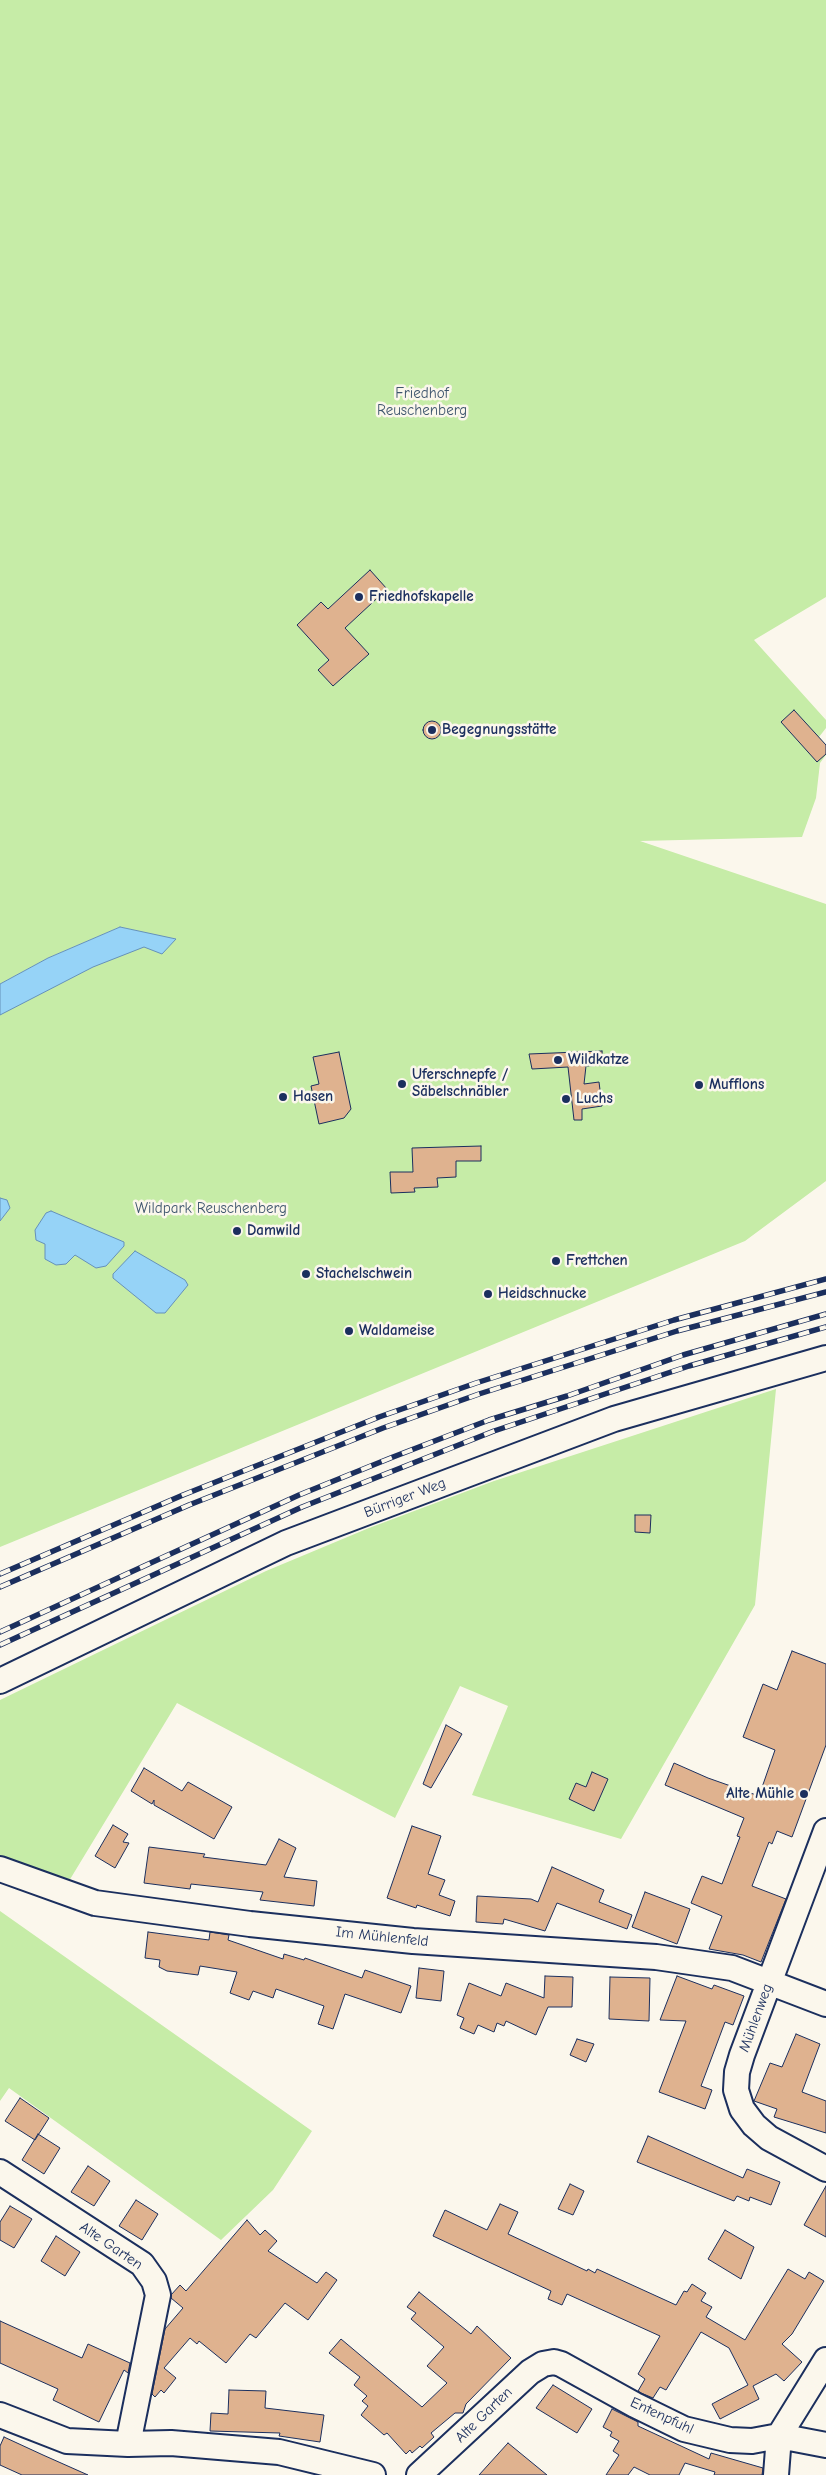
<!DOCTYPE html>
<html>
<head>
<meta charset="utf-8">
<style>
	body { margin:0 }
	canvas { display:block; background:#fbf7ec }
</style>
</head>
<body>
<canvas width="826" height="2475"></canvas>
<script>
const g = document.querySelector('canvas').getContext('2d');
g.lineJoin = 'round';
function paint(path, color) { g.fillStyle = color; g.fill(path, 'evenodd'); }
const shape = rows => new Path2D(rows.map(r => 'M' + r).join(''));
function stroke(path, color, width, dash) { g.strokeStyle = color; g.lineWidth = width; g.lineCap = dash ? 'butt' : 'round'; g.setLineDash(dash || []); g.stroke(path); }
function drawText(font, color, halo, rows, align = 'center') {
  g.font = font + ' "Comic Neue",sans-serif'; g.lineWidth = 5; g.setLineDash([]); g.textBaseline = 'middle'; g.strokeStyle = halo; g.fillStyle = color; for (const [text, x, y, turn = 0] of rows) {
    g.save(); g.translate(x, y); g.rotate((+turn || 0) * Math.PI / 180); g.textAlign = isNaN(turn) ? turn : align; if (halo) g.strokeText(text, 0, 0); g.fillText(text, 0, 0); g.restore();
  }
}
const green = shape([
	[0,0,826,0,826,597,754,640,826,720,826,728,819,737,826,745,826,755,820,763,816,798,802,837,640,841,826,904,826,1181,745,1241,0,1547,0,1014,146,933,120,927,48,958,0,984],
	[776,1389,755,1605,621,1839,472,1795,508,1706,460,1686,395,1818,177,1703,69,1881,0,1855,0,1700,266,1571,369,1528,494,1481],
	[0,1911,312,2131,273,2190,221,2240,9,2088,0,2101]
]);
const water = shape([
	[120,927,176,939,162,954,144,947,93,967,0,1015,0,984,48,958,120,927],
	[0,1198,7,1200,10,1208,0,1221,0,1198],
	[51,1211,124,1242,124,1246,106,1266,96,1268,75,1255,66,1264,56,1265,45,1259,45,1244,36,1240,35,1230,46,1213,51,1211],
	[135,1251,185,1280,188,1285,165,1313,156,1313,113,1278,113,1274,135,1251]
]);
const building = shape([
	[370,570,387,589,345,628,369,654,333,686,318,670,329,660,297,625,321,602,328,609,370,570],
	[794,710,826,745,826,754,817,762,781,722,794,710],
	'423 730a9 9 0 1 1 18 0a9 9 0 1 1-18 0Z',
	[602,1051,603,1065,586,1066,584,1084,599,1082,602,1106,582,1109,582,1120,574,1120,568,1067,532,1069,529,1054,602,1051],
	[339,1052,351,1109,344,1118,319,1124,311,1086,319,1084,313,1057,339,1052],
	[481,1146,481,1161,456,1161,456,1177,437,1178,438,1187,414,1188,415,1192,391,1193,390,1172,413,1172,412,1148,481,1146],
	[635,1515,651,1515,650,1533,635,1532,635,1515],
	[792,1651,826,1664,826,1745,792,1837,777,1831,772,1844,769,1842,752,1886,786,1899,761,1962,743,1955,709,1949,722,1916,691,1903,702,1876,722,1884,740,1837,737,1836,744,1818,665,1785,674,1763,708,1778,759,1796,775,1750,743,1737,763,1684,777,1690,792,1651],
	[446,1725,462,1734,431,1788,423,1784,446,1725],
	[144,1768,182,1791,188,1782,232,1807,214,1839,154,1805,154,1800,152,1804,131,1791,144,1768],
	[592,1772,608,1779,594,1811,569,1799,576,1783,586,1787,592,1772],
	[113,1825,128,1834,123,1842,129,1843,115,1868,95,1856,113,1825],
	[412,1826,441,1836,428,1874,445,1880,439,1895,455,1901,450,1916,417,1905,416,1908,387,1898,412,1826],
	[279,1839,296,1848,284,1877,317,1881,314,1906,260,1900,263,1892,191,1884,190,1889,144,1883,149,1847,205,1854,203,1857,266,1865,279,1839],
	[552,1867,604,1890,599,1902,632,1915,627,1929,557,1903,545,1931,504,1919,503,1924,476,1922,477,1896,531,1899,538,1902,552,1867],
	[645,1892,690,1909,677,1944,632,1927,645,1892],
	[148,1932,209,1940,210,1932,229,1935,228,1940,283,1959,284,1954,304,1960,305,1958,362,1978,365,1970,411,1986,401,2013,345,1994,333,2029,318,2024,324,2006,276,1989,273,1998,253,1991,249,2000,230,1993,237,1972,200,1966,198,1975,167,1971,159,1967,160,1960,145,1958,148,1932],
	[419,1968,444,1971,441,2001,416,1998,419,1968],
	[545,1976,573,1977,572,2007,548,2007,536,2035,506,2021,504,2026,497,2023,494,2032,478,2025,474,2034,460,2028,464,2018,457,2015,469,1983,501,1996,506,1983,544,1998,545,1976],
	[677,1976,712,1989,714,1985,744,1996,733,2025,725,2022,701,2086,712,2090,705,2109,659,2092,686,2021,660,2020,677,1976],
	[610,1977,650,1978,649,2021,609,2019,610,1977],
	[796,2034,820,2044,802,2092,826,2101,826,2133,774,2117,777,2109,754,2101,770,2063,782,2067,796,2034],
	[577,2039,594,2044,586,2062,570,2055,577,2039],
	[20,2098,49,2118,35,2140,5,2121,20,2098],
	[38,2134,60,2148,44,2174,22,2160,38,2134],
	[648,2136,743,2178,747,2169,780,2182,771,2205,750,2197,749,2201,737,2196,734,2201,637,2162,648,2136],
	[88,2166,110,2181,94,2206,71,2192,88,2166],
	[570,2184,584,2191,573,2215,558,2209,570,2184],
	[826,2186,826,2237,804,2225,826,2186],
	[136,2200,158,2214,142,2240,119,2226,136,2200],
	[500,2204,518,2212,508,2234,587,2271,588,2269,595,2273,597,2269,676,2305,684,2291,687,2292,692,2284,706,2293,701,2301,712,2307,706,2317,745,2340,788,2269,805,2279,809,2272,824,2281,792,2334,782,2344,802,2362,784,2381,776,2374,753,2386,759,2399,720,2419,712,2404,748,2385,729,2348,701,2332,666,2390,660,2387,653,2398,641,2393,638,2391,645,2379,638,2374,660,2336,567,2294,562,2305,548,2299,551,2291,433,2236,445,2210,487,2230,500,2204],
	[10,2206,32,2219,14,2248,0,2240,0,2222,10,2206],
	[247,2220,260,2235,265,2230,277,2241,268,2251,317,2283,326,2272,337,2280,308,2320,285,2303,256,2338,250,2334,226,2363,199,2341,197,2344,190,2338,164,2368,176,2378,164,2393,161,2390,155,2397,152,2394,165,2329,183,2308,171,2298,171,2295,180,2285,186,2291,247,2220],
	[725,2230,754,2247,741,2279,708,2259,725,2230],
	[56,2236,80,2252,65,2276,41,2261,56,2236],
	[419,2292,471,2334,477,2326,511,2358,466,2404,463,2413,455,2413,431,2433,434,2437,422,2448,420,2446,412,2453,410,2450,406,2454,387,2433,384,2435,361,2415,368,2406,362,2401,367,2396,354,2385,360,2377,329,2353,341,2339,422,2407,447,2383,427,2366,444,2347,411,2319,416,2313,407,2307,419,2292],
	[0,2321,82,2358,88,2344,130,2363,128,2373,124,2370,99,2422,53,2400,58,2389,0,2363,0,2321],
	[553,2385,592,2409,577,2433,536,2408,553,2385],
	[229,2390,266,2391,265,2408,324,2415,320,2442,279,2436,280,2433,210,2431,211,2413,228,2414,229,2390],
	[612,2409,638,2422,638,2426,709,2459,711,2453,763,2468,762,2475,714,2475,715,2472,685,2463,679,2475,650,2475,634,2467,628,2475,606,2475,619,2455,613,2451,619,2441,610,2436,612,2432,603,2427,612,2409],
	[4,2437,43,2455,88,2475,22,2475,0,2465,0,2446,4,2437],
	[508,2443,547,2475,479,2475,508,2443]
]);
const street = shape([
	[0,1681,286,1543,614,1419,826,1358],
	[826,1831,742,2055,737,2072,736,2090,742,2109,754,2125,769,2138,826,2169],
	[0,1869,95,1903,250,1924,413,1941,656,1957,732,1968,826,2004],
	[0,2172,142,2264,154,2281,158,2295,128,2444],
	[0,2415,67,2441,128,2444,171,2443,279,2452,373,2475],
	[419,2475,530,2372,543,2364,554,2362,561,2364,635,2405,684,2429,730,2440,752,2441,779,2436,826,2360],
	[776,2475,779,2436,826,2445]
]);
const rail = shape([
	[0,1574,183,1495,379,1417,476,1383,674,1320,826,1279],
	[0,1587,189,1505,383,1428,479,1394,677,1331,826,1292],
	[0,1632,299,1495,393,1457,489,1420,567,1396,683,1355,826,1314],
	[0,1645,302,1507,494,1431,689,1366,826,1327]
]);
const markers = [
	[359,597,5,"#1b2f5e"],
	[432,730,5,"#1b2f5e"],
	[558,1060,5,"#1b2f5e"],
	[402,1084,5,"#1b2f5e"],
	[699,1085,5,"#1b2f5e"],
	[283,1097,5,"#1b2f5e"],
	[566,1099,5,"#1b2f5e"],
	[237,1231,5,"#1b2f5e"],
	[556,1261,5,"#1b2f5e"],
	[306,1274,5,"#1b2f5e"],
	[488,1294,5,"#1b2f5e"],
	[349,1331,5,"#1b2f5e"],
	[804,1794,5,"#1b2f5e"]
];
const parkNames = [
	["Friedhof",422,394],
	["Reuschenberg",422,411],
	["Wildpark Reuschenberg",211,1209]
];
const poiNames = [
	["Friedhofskapelle",369,597],
	["Begegnungsstätte",442,730],
	["Wildkatze",568,1060],
	["Uferschnepfe /",412,1075],
	["Säbelschnäbler",412,1092],
	["Mufflons",709,1085],
	["Hasen",293,1097],
	["Luchs",576,1099],
	["Damwild",247,1231],
	["Frettchen",566,1261],
	["Stachelschwein",316,1274],
	["Heidschnucke",498,1294],
	["Waldameise",359,1331],
	["Alte Mühle",794,1794,"right"]
];
const streetNames = [
	["Bürriger Weg",405,1498,-21],
	["Im Mühlenfeld",382,1937,6],
	["Mühlenweg",756,2018,-70],
	["Alte Garten",111,2246,34],
	["Alte Garten",484,2415,-44],
	["Entenpfuhl",662,2416,25]
];
paint(green, '#c6eca7');
paint(water, '#96d3f7');
stroke(water, '#6591ba', 1);
paint(building, '#dfb28f');
stroke(building, '#1b2f5e', 1);
stroke(street, '#1b2f5e', 28);
stroke(street, '#fbf7ec', 24);
stroke(rail, '#1b2f5e', 5.5);
stroke(rail, '#fbf7ec', 4, [11]);
for (const [x, y, r, color] of markers) { const dot = new Path2D(); dot.arc(x, y, r, 0, 2 * Math.PI); g.fillStyle = color; g.fill(dot); stroke(dot, '#fbf7ec', 2); }
drawText('15px', '#3d556d', '#fbf7ec', parkNames);
drawText('bold 15px', '#1b2f5e', '#fbf7ec', poiNames, 'left');
drawText('15px', '#1b2f5e', '#fbf7ec', streetNames);
</script>
</body>
</html>
